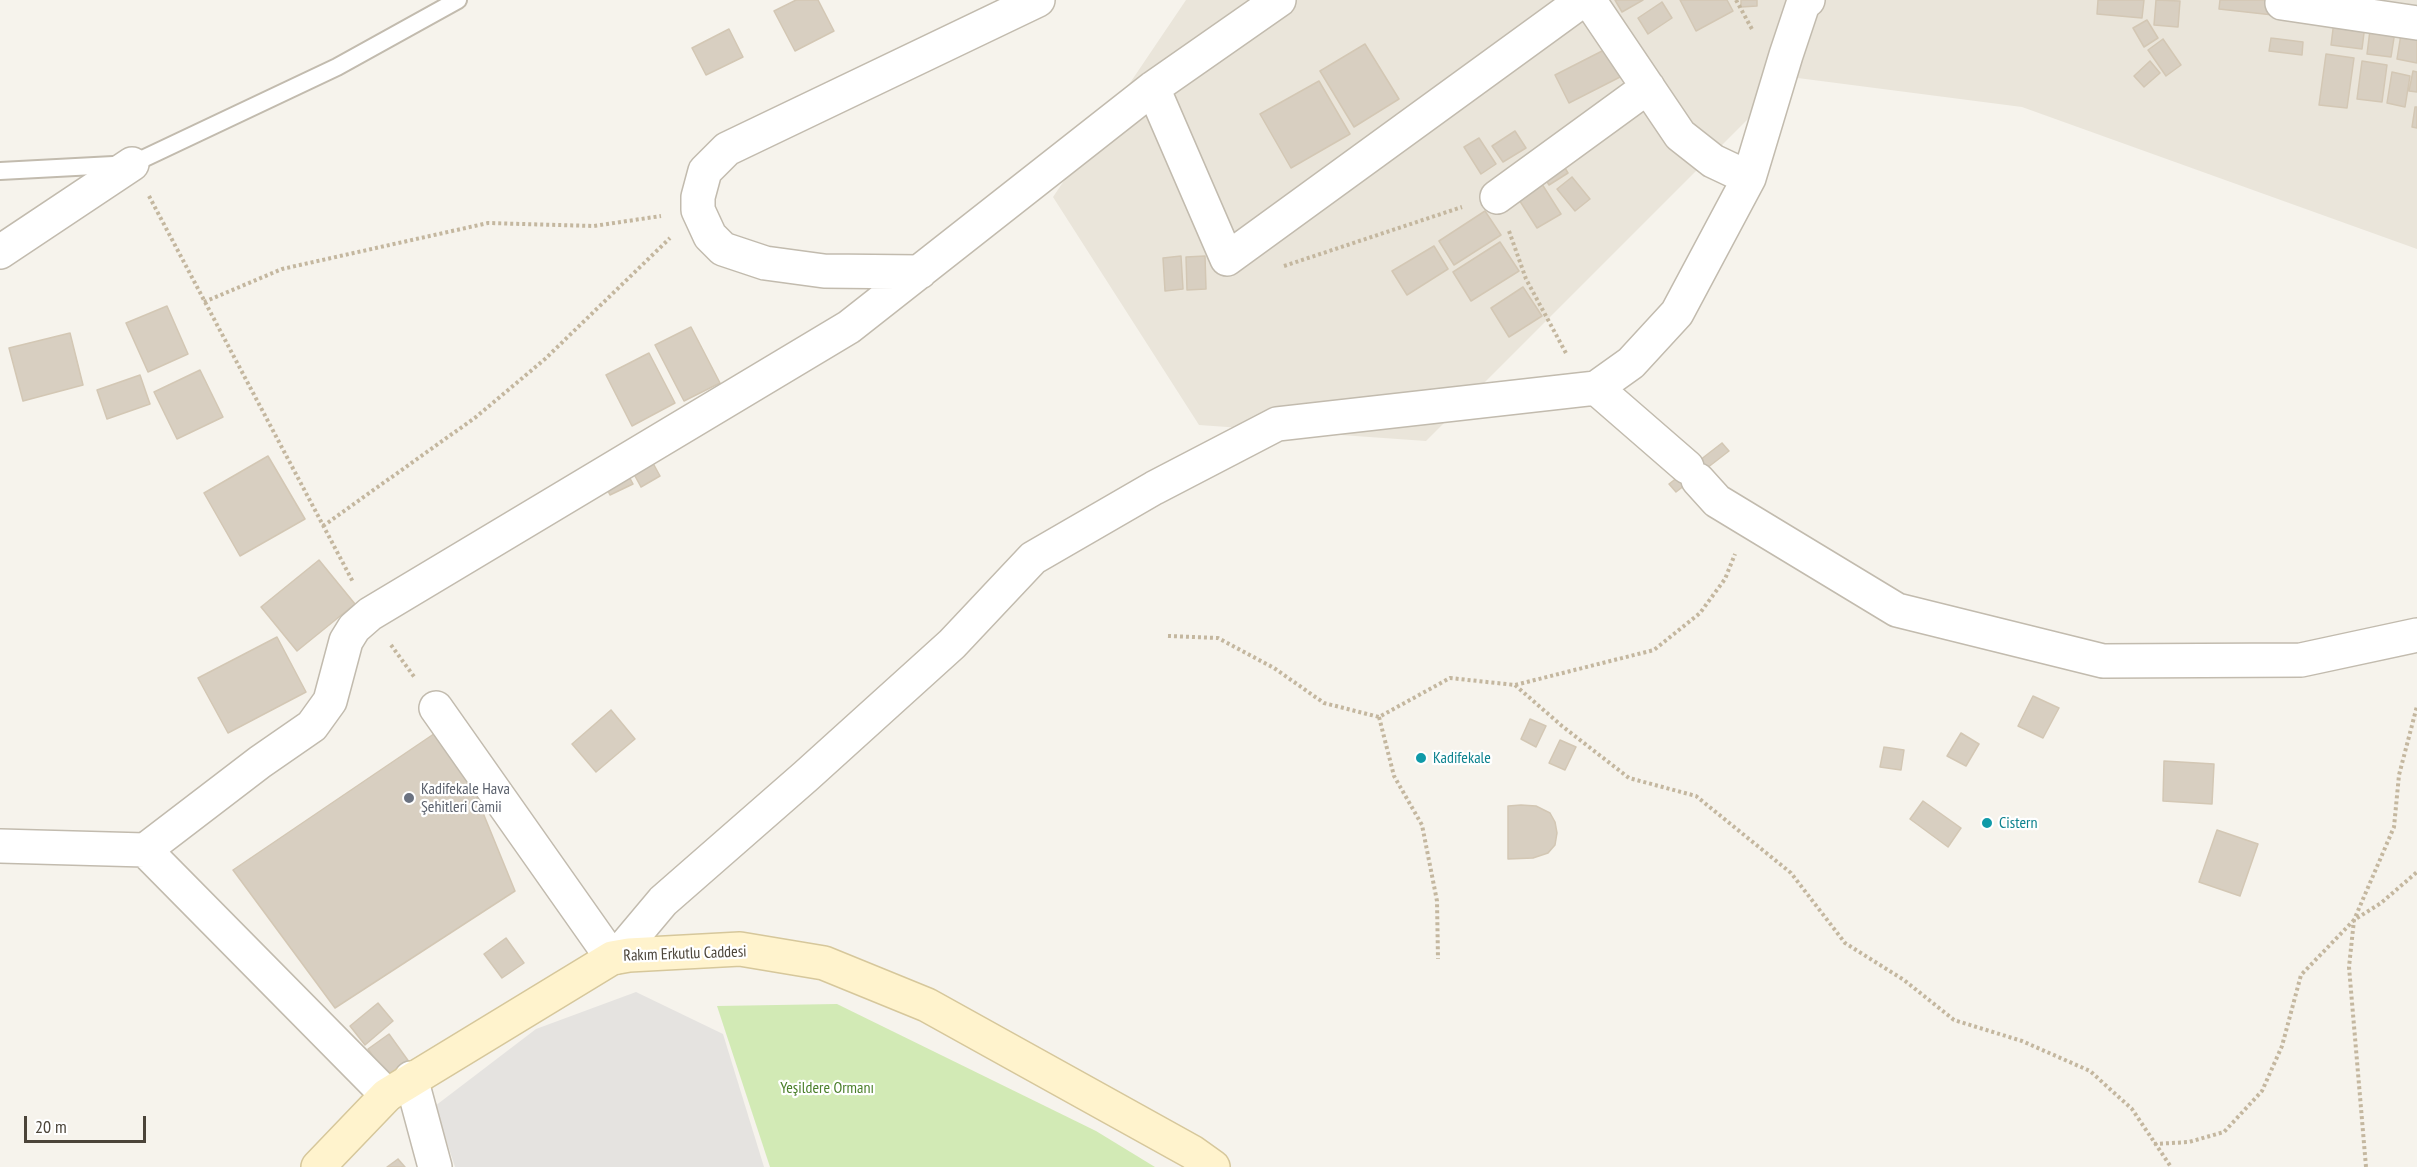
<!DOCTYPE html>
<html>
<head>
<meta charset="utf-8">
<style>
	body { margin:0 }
	#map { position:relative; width:2417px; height:1167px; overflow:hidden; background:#f6f3ec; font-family:"PT Sans Narrow",sans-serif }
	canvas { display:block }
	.scale { position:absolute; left:24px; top:1116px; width:122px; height:27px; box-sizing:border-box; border:3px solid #4b4439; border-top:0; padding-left:8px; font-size:18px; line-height:21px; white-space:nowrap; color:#4b4439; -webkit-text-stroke:4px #fff; paint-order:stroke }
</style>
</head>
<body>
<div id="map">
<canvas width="2417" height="1167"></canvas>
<div class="scale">20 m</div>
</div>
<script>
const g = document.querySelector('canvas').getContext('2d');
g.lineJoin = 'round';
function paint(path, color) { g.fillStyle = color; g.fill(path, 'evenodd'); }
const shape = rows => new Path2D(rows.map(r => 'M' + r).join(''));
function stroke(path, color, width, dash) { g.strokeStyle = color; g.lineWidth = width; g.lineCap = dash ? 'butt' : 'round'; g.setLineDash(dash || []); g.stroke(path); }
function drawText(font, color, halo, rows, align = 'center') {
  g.font = font + ' "PT Sans Narrow",sans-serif'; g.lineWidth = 4.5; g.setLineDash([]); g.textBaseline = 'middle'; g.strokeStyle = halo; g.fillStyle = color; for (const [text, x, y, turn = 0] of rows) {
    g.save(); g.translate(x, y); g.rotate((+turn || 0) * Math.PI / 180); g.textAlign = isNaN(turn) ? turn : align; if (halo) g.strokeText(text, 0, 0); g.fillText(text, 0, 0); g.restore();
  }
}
const residential = shape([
	[1186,0,2417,0,2417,249,2022,107,1790,77,1426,441,1199,425,1053,197]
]);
const green = shape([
	[837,1004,1096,1131,1155,1167,770,1167,717,1006]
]);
const parking = shape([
	[636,992,723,1034,764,1167,455,1167,435,1106,536,1029]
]);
const building = shape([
	[796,0,818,0,834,31,795,51,774,11,796,0],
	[1615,0,1643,0,1622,12,1615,0],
	[1680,0,1727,0,1733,11,1696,31,1680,0],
	[1741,0,1757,0,1757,6,1741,7,1741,0],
	[2098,0,2144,0,2142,18,2097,14,2098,0],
	[2156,0,2180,1,2178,27,2154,25,2156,0],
	[2220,0,2275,0,2273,15,2219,9,2220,0],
	[1662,2,1672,18,1648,34,1638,18,1662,2],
	[2147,20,2158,38,2144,47,2133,28,2147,20],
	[2334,21,2365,25,2362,49,2331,45,2334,21],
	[2371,22,2396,25,2391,57,2367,54,2371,22],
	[2402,28,2417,31,2417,63,2397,59,2402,28],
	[729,29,743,57,706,75,692,48,729,29],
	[2271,38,2303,42,2302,55,2269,51,2271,38],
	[2163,39,2181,65,2166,76,2148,50,2163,39],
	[1365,44,1399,99,1354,127,1320,71,1365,44],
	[1608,48,1622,76,1569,103,1555,75,1608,48],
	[2326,54,2354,58,2347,108,2319,105,2326,54],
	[2150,61,2160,73,2144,87,2134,76,2150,61],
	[2362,61,2387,65,2382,102,2357,99,2362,61],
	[2413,71,2417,72,2417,92,2409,91,2413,71],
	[2392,72,2410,76,2405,107,2387,103,2392,72],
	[1319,81,1350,134,1291,168,1260,114,1319,81],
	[2415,107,2417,107,2417,128,2412,127,2415,107],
	[1515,131,1526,148,1503,162,1492,146,1515,131],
	[1479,138,1496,164,1481,174,1464,147,1479,138],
	[1559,158,1568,173,1549,185,1540,170,1559,158],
	[1572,177,1590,199,1575,211,1557,189,1572,177],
	[1540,181,1561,214,1537,228,1516,195,1540,181],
	[1485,211,1501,235,1454,265,1439,241,1485,211],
	[1500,242,1519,271,1471,301,1453,272,1500,242],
	[1434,246,1448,269,1407,295,1392,271,1434,246],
	[1181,256,1183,289,1165,291,1163,258,1181,256],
	[1205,256,1206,289,1187,290,1186,257,1205,256],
	[1523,287,1542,316,1509,337,1491,308,1523,287],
	[167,306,188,354,148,372,126,323,167,306],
	[691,327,720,383,684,401,655,345,691,327],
	[70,333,83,385,23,401,9,348,70,333],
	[649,353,675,403,632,426,606,375,649,353],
	[200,370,223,417,177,439,154,392,200,370],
	[140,375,150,404,107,419,97,390,140,375],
	[1722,443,1729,451,1676,492,1669,484,1722,443],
	[648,454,660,476,641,487,629,465,648,454],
	[268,456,305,519,240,556,204,493,268,456],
	[624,467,633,484,610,495,602,479,624,467],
	[319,560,355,604,297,651,261,607,319,560],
	[277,637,306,692,228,733,198,678,277,637],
	[2033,696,2059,708,2043,738,2018,726,2033,696],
	[611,710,635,739,596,772,572,744,611,710],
	[1530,719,1546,726,1536,747,1521,739,1530,719],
	[447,725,515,891,335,1008,233,870,447,725],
	[1961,733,1979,744,1966,766,1947,756,1961,733],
	[1560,740,1576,747,1565,770,1549,763,1560,740],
	[1884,747,1904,750,1901,770,1880,767,1884,747],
	[2164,761,2214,764,2212,804,2163,801,2164,761],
	[1923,801,1961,828,1948,847,1910,819,1923,801],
	[1521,805,1536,806,1550,813,1555,822,1557,833,1555,845,1548,853,1533,858,1508,859,1508,806,1521,805],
	[2217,830,2258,844,2240,896,2199,882,2217,830],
	[506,938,524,963,502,978,484,954,506,938],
	[378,1003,393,1021,365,1045,350,1026,378,1003],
	[389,1034,412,1066,390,1081,368,1049,389,1034],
	[398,1159,405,1167,387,1167,398,1159]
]);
const path = shape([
	[1736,0,1753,31],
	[149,196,353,582],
	[1509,231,1526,279,1567,355],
	[1284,266,1462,207],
	[204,302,282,269,488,223,594,226,661,216],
	[323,526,476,417,545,359,670,238],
	[1168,636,1218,638,1274,668,1324,703,1379,717,1450,678,1515,685,1654,650,1700,613,1725,579,1735,554],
	[391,645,415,678],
	[1515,685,1562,726,1629,778,1696,796,1791,873,1845,943,1904,980,1954,1020,2022,1041,2090,1071,2132,1109,2171,1167],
	[1379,717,1394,776,1422,825,1437,901,1438,959],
	[2154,1144,2189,1142,2224,1132,2262,1091,2282,1046,2301,975,2354,920,2381,903,2417,872],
	[2366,1167,2349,967,2354,920,2394,827,2399,775,2417,706]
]);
const service = shape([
	[0,171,132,164,337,67,458,0]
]);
const minor = shape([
	[1589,0,1680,135,1713,161,1749,178],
	[2282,3,2417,23],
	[1153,88,1227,259,1583,0],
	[1497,197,1648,87],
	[0,252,132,164],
	[920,272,824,271,765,263,723,249,710,236,698,210,698,197,705,171,727,149,1038,0],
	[1596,388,1687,467],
	[1698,480,1717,501,1897,610,2103,661,2301,660,2417,635],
	[436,708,612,958],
	[0,846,145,850,387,1095],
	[145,850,260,762,312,726,330,701,346,641,354,628,370,614,849,327,1153,88,1279,0],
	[616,957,663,901,806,776,952,644,1033,558,1154,488,1277,424,1596,388,1631,363,1677,313,1749,178,1786,55,1803,4,1808,0],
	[411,1078,435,1167]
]);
const secondary = shape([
	[318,1167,387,1095,612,958,629,955,740,949,824,963,927,1005,1192,1152,1213,1167]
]);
const markers = [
	[1421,758,6,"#0f9aa8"],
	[409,798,6,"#6b7280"],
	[1987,823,6,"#0f9aa8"]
];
const cultureNames = [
	["Kadifekale",1433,758],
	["Cistern",1999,823]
];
const worshipNames = [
	["Kadifekale Hava",421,789],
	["Şehitleri Camii",421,807]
];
const streetNames = [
	["Rakım Erkutlu Caddesi",685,954,-2]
];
const parkNames = [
	["Yeşildere Ormanı",827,1088]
];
paint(residential, '#eae5da');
paint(green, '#d2eab5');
paint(parking, '#e5e3e0');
paint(building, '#d8cfc1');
stroke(building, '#d3c7b4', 1.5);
stroke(service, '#c2bbae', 20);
stroke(minor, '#c2bbae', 36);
stroke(secondary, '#d6c79b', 36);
stroke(path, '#c4b79f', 4, [3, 3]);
stroke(service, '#fff', 16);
stroke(minor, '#fff', 33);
stroke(secondary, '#fff3cd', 33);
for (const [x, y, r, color] of markers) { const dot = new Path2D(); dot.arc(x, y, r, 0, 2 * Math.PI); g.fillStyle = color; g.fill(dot); stroke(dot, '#fff', 2); }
drawText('16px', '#0d838f', '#fff', cultureNames, 'left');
drawText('16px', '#5b616d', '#fff', worshipNames, 'left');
drawText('16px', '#4b4439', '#fff', streetNames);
drawText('16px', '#4a7f2a', '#fff', parkNames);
</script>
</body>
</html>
